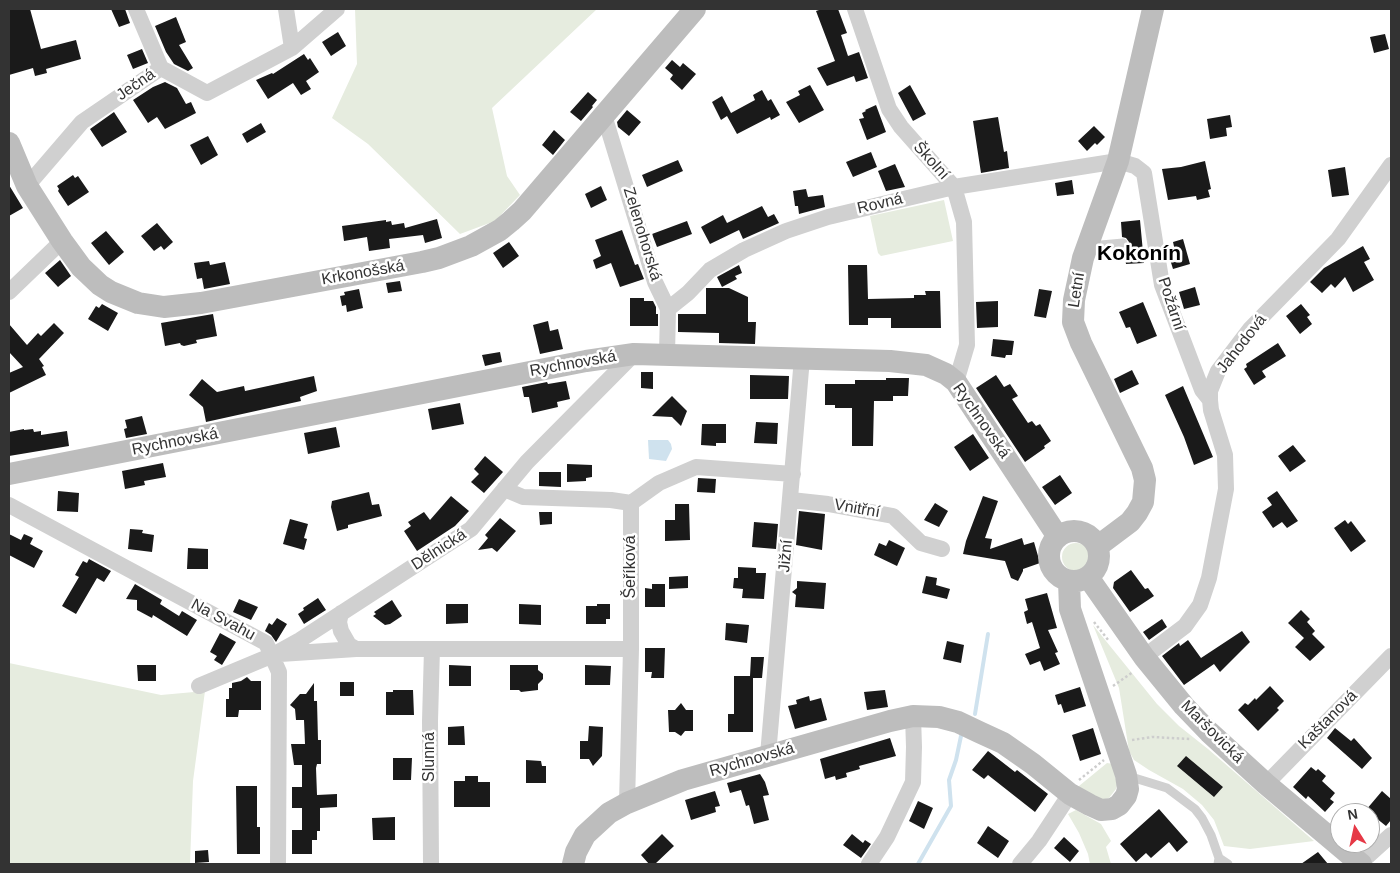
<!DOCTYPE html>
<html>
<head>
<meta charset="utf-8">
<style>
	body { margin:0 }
	#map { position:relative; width:1400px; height:873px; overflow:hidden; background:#fff; font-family:Arial,sans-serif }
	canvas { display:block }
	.frame { position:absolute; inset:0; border:10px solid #333; pointer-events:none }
	.north { position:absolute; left:1330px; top:803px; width:50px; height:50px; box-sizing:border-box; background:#fff; border:1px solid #adadad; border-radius:50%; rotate:350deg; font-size:14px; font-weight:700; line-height:20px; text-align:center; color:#333 }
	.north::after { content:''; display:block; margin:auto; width:18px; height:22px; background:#e63946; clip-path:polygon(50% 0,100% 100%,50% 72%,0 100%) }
</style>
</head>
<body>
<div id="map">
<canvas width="1400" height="873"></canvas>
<div class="frame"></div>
<div class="north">N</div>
</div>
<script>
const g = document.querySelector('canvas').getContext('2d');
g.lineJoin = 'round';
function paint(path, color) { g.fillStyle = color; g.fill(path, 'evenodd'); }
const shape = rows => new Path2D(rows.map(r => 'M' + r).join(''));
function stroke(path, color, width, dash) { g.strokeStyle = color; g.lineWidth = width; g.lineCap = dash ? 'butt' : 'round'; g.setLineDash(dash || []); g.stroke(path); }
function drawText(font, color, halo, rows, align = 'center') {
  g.font = font + ' Arial,sans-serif'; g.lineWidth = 5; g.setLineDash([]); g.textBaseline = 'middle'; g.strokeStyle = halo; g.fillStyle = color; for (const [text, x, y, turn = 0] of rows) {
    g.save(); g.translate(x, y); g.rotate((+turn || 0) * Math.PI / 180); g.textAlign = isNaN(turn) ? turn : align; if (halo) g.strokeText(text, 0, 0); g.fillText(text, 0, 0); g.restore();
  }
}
const green = shape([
	[355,9,597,9,492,108,507,176,520,195,495,221,460,234,368,144,332,118,357,64],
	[944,200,953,241,881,256,878,253,870,216],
	'1062 557a14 14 0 1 1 28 0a14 14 0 1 1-28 0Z',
	[1093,625,1157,704,1179,726,1208,749,1314,841,1250,849,1224,846,1214,820,1202,805,1183,789,1149,770,1134,760,1129,751,1119,688],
	[9,663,161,695,205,691,193,781,190,864,9,864],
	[1107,763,1113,764,1117,785,1116,789,1109,798,1102,800,1079,789,1079,786],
	[1076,810,1101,824,1111,841,1106,847,1111,864,1090,864,1088,854,1079,833,1068,814]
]);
const water = shape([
	[648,440,668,440,671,444,672,449,666,461,649,459]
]);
const stream = shape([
	[975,714,988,634],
	[918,864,951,806,949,780,956,760,961,736]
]);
const building = shape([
	[9,9,30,9,41,49,76,40,81,59,46,69,47,73,35,76,33,68,9,75],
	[111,9,125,9,130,23,119,27],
	[822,9,838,9,847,33,841,35,848,56,859,52,868,78,856,82,854,76,827,86,817,68,835,61,816,11],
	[176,17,186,42,179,45,193,68,188,71,174,64,166,52,155,26],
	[338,32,346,46,331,56,322,42],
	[1385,34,1389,49,1374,53,1370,37],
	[142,49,148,63,133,69,127,55],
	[304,54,308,60,310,58,319,72,306,81,311,89,301,95,293,83,268,99,256,80,272,73,273,74],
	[672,60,680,67,683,63,696,74,682,90,670,79,673,75,665,68],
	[165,82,177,88,186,104,191,102,196,113,165,129,157,117,148,123,133,100,153,87],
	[810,85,824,110,799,123,786,102,800,95,798,91],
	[910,85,926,114,913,121,898,93],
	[762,90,768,101,771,99,780,115,771,120,770,117,737,134,727,116,721,120,712,102,722,96,731,113,755,100,753,95],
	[588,92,597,100,592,106,593,107,581,121,570,112],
	[876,105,886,132,867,140,859,119,864,118,862,113,866,111,865,110],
	[627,110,641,122,629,136,618,127,617,122],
	[114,112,127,132,102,147,90,129],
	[1230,115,1232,127,1226,128,1227,136,1210,139,1207,119],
	[998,117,1004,152,1007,151,1009,168,981,173,973,121],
	[261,123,266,132,247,143,242,134],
	[1094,126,1105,137,1097,145,1095,143,1087,151,1078,141],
	[554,130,565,140,553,155,542,145],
	[208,136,218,155,201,165,190,145],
	[871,152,877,167,853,177,846,162],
	[678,160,683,171,647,187,642,175],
	[1205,161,1211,189,1208,190,1210,197,1197,200,1196,196,1168,200,1162,169,1181,167],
	[895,164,905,187,886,191,878,171],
	[1345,167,1349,195,1332,197,1328,170],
	[73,175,75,178,78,176,89,192,68,206,58,191,59,189,57,186],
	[1072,180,1074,194,1057,196,1055,183],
	[9,185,23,208,9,216],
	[601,186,607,200,591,208,585,194],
	[806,189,808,197,823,195,825,207,799,214,798,206,795,206,793,191],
	[762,206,768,217,774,214,779,223,743,239,739,230,710,244,701,227,723,215,727,223],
	[437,219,442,238,425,243,423,235,389,239,390,248,369,251,367,237,344,241,342,226,386,220,386,222,391,221,392,225,404,223,405,228],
	[1140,220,1144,263,1126,264,1124,249,1128,246,1129,242,1126,238,1122,237,1121,222],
	[687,221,692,234,657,247,652,234],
	[157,223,173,242,164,250,161,246,154,251,141,236],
	[622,230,635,265,638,264,644,279,620,287,611,263,596,269,593,260,601,256,595,240],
	[106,231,124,252,109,265,91,243],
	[1183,239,1190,264,1173,269,1168,253,1175,251,1173,242],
	[509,242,519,256,503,268,493,253],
	[1363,246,1370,259,1364,262,1374,280,1353,292,1345,277,1335,288,1331,284,1322,293,1310,282,1324,268],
	[60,260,71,276,58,287,45,273],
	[209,261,210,265,225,262,230,284,204,289,202,278,197,279,194,263],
	[739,265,742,273,735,276,737,279,722,287,717,277],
	[848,265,867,265,868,299,914,298,914,295,926,295,925,291,940,291,941,328,891,328,891,318,868,318,868,325,849,325],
	[400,281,402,291,388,293,386,283],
	[1195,287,1200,305,1184,309,1179,292],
	[706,288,729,288,748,297,748,322,756,322,755,344,719,343,719,333,678,332,678,314,706,314],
	[359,289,363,308,347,312,346,305,342,306,340,296,345,295,344,292],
	[1039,289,1052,291,1046,318,1034,316],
	[630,298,644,298,644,301,653,301,656,307,656,314,658,314,658,326,630,326],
	[998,301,998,327,977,328,976,302],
	[1143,302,1157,336,1137,344,1130,327,1126,328,1119,312],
	[102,304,118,313,108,331,88,319,96,306,99,308],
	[1301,304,1310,315,1307,317,1312,324,1300,334,1286,316],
	[213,314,217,336,196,340,197,343,184,346,181,345,180,343,165,346,161,323],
	[548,321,550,331,558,329,563,349,540,354,533,325],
	[54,323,64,333,40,358,39,359,44,366,42,367,46,375,9,393,9,373,23,367,9,352,9,324,27,345,38,333,41,336],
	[993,339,1014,341,1012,355,1006,355,1005,358,991,356],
	[1278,343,1286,356,1262,371,1266,377,1254,385,1244,369,1247,367,1246,364],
	[500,352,502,362,485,366,482,355],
	[1132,370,1139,384,1120,393,1114,379],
	[641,372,653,372,653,389,641,388],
	[750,375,789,376,788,399,750,399],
	[996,375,1004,387,1010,384,1018,396,1012,399,1028,423,1032,421,1036,426,1040,424,1051,441,1044,446,1045,448,1025,462,976,388],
	[314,376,317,391,300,397,301,401,206,422,203,407,189,395,202,379,217,392,244,386,245,391],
	[886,378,909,378,908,396,893,396,893,401,874,401,873,446,852,446,852,408,835,408,835,405,825,405,825,384,855,384,855,380,886,380],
	[566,381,570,399,557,402,558,407,532,413,529,397,524,397,522,387,547,382,548,384],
	[1183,386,1213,457,1194,465,1184,437,1165,395],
	[672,396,687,411,681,426,672,417,652,416],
	[460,403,464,424,432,430,428,409],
	[142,416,147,434,126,438,124,429,127,428,125,420],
	[756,422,778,423,777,444,754,443],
	[702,424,726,424,726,443,716,443,716,446,701,445],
	[336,427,340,447,308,454,304,433],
	[24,429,24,430,33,429,34,432,41,431,41,435,67,431,69,446,9,456,9,432],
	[973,434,989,458,970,471,954,447],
	[1293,445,1306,461,1290,472,1278,456],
	[485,456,503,472,484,493,471,482,479,474,474,469],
	[163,463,166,477,144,481,145,485,125,489,122,471],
	[567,464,592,465,592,477,586,478,586,481,567,482],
	[539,472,561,472,561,487,539,486],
	[1060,475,1072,493,1055,505,1042,487],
	[698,478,716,479,715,493,697,492],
	[58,491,79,493,78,512,57,511],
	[1277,491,1298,521,1287,528,1282,522,1273,528,1262,512,1272,505,1267,498],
	[369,492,372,505,379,504,382,516,348,525,348,528,337,531,331,507,332,501],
	[451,496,469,511,455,526,417,551,404,531,411,526,408,522,424,512,430,520],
	[983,496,998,501,985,538,992,539,990,549,1022,538,1024,545,1034,542,1040,563,1023,569,1023,571,1018,581,1011,578,1005,561,963,554,966,541],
	[935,503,948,511,939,527,924,520],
	[675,504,689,504,690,540,665,541,665,520,675,520],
	[799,511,825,514,822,550,796,545],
	[539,512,552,512,552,524,540,525],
	[500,518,516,531,497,552,492,548,478,550,488,538,485,535],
	[290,519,308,524,304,538,307,539,304,550,283,544],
	[1345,520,1348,524,1351,521,1366,541,1351,552,1334,528],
	[754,522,778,524,776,549,752,547],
	[130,529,143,530,142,533,154,535,152,552,128,549],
	[9,534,21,540,24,534,33,538,30,544,43,551,34,568,9,555],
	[889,540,905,548,897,566,874,555,879,543,886,546],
	[188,548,208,549,208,569,187,569],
	[89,559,111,571,104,582,97,578,76,614,62,606,79,577,75,575,80,566,83,561,87,563],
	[738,567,756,568,756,573,766,573,764,599,742,598,743,589,733,588,734,578,738,578],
	[1131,570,1145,589,1148,588,1154,596,1130,612,1113,588,1114,582],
	[688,576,688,588,669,589,669,577],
	[926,576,937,578,936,585,950,589,947,599,922,593],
	[797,581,826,583,824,609,795,607,796,595,792,592,797,588],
	[135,584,162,600,160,604,179,616,182,611,197,620,187,636,153,615,152,618,137,610,137,600,126,599],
	[652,584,665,584,665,607,645,607,645,588,652,589],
	[1047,593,1057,628,1048,630,1058,652,1055,653,1060,664,1044,671,1040,661,1030,665,1025,654,1040,648,1032,622,1027,624,1024,612,1028,610,1025,599],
	[318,598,326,610,304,624,298,614,304,610,303,608],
	[239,599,258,607,251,620,233,612],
	[392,600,402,616,390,624,385,625,373,616,376,614,374,612],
	[446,604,468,604,468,623,446,624],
	[519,604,541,605,541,625,519,624],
	[597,604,610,604,610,619,606,619,606,624,586,624,586,606,597,606],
	[1301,610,1310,619,1307,622,1315,631,1312,634,1325,647,1310,661,1295,647,1304,638,1288,623],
	[277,618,287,624,276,642,271,635,265,631,269,623,272,625],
	[1162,619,1167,627,1149,640,1143,632],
	[726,623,749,625,747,643,725,640],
	[1242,631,1250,642,1220,672,1214,664,1184,685,1162,656,1179,643,1180,646,1188,640,1201,658],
	[220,633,236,642,222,665,214,660,217,656,210,652],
	[947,641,964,645,961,663,943,659],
	[645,648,665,648,664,678,651,678,652,672,645,672],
	[751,657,764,657,762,678,753,678,753,732,728,732,728,714,734,714,734,676,750,676],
	[137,665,156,665,156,681,138,681],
	[449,665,471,666,471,686,449,686],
	[510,665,538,665,538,670,543,674,543,679,538,684,538,690,521,692,519,690,510,690],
	[585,665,611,666,610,685,585,685],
	[247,677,251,681,261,681,261,710,239,710,238,717,226,717,226,699,229,699,229,688,232,688,232,683,241,681],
	[340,682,354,682,354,696,340,696],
	[314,683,314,701,317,701,318,740,321,740,321,764,317,764,316,768,317,795,337,794,337,807,320,808,320,831,317,831,317,840,312,840,312,854,292,854,292,830,302,830,302,808,292,808,292,787,302,787,302,765,294,765,291,744,305,744,304,720,296,720,295,709,290,705,300,694,306,694],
	[1270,686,1284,701,1277,708,1279,710,1258,731,1238,710,1245,703,1248,705,1255,698,1256,700],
	[1080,687,1086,706,1064,713,1061,704,1058,705,1055,695],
	[393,690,413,690,414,715,386,715,386,692,393,692],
	[885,690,888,707,867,710,864,692],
	[809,696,810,701,821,698,827,720,795,729,788,706,797,704,796,700],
	[681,703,686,710,693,710,693,731,685,731,681,736,675,732,669,732,668,710,675,710],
	[464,726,465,745,448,745,448,727],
	[589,726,603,727,602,756,593,766,589,759,580,759,580,741,588,741],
	[1093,728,1101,754,1080,761,1072,735],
	[1335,728,1351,741,1354,738,1372,758,1362,769,1327,738],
	[890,738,896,756,859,766,860,769,846,773,847,777,836,780,835,776,825,779,820,759],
	[988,751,1015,772,1017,770,1048,794,1035,812,988,775,984,779,972,770],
	[1186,756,1223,787,1214,797,1177,766],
	[393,758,412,758,411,780,393,780],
	[526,760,541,761,542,766,546,766,546,783,526,783],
	[1311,767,1316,771,1318,769,1326,776,1322,781,1335,793,1330,799,1334,802,1325,812,1308,796,1306,799,1293,787],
	[760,774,765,782,769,795,763,796,769,820,754,824,749,805,746,806,741,790,730,793,727,783],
	[465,776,478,776,478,782,490,782,490,807,454,807,454,781,465,781],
	[236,786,257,786,257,827,260,827,260,854,237,854],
	[715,791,720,806,715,807,716,812,691,820,685,800],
	[1382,791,1391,799,1391,820,1386,826,1366,810],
	[918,801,933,808,924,829,909,821],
	[1159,809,1188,842,1177,852,1169,842,1151,858,1146,853,1136,862,1120,844],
	[395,817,395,840,373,840,372,818],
	[988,826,1009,841,998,858,977,843],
	[662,834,674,846,655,864,649,864,641,855],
	[852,834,863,843,865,840,871,844,861,858,843,845],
	[1064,837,1079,851,1070,862,1054,848],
	[208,850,209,862,195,863,195,851],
	[1318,852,1328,864,1301,864]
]);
const path = shape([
	[1094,622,1109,641],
	[1113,686,1133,672],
	[1132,740,1152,737,1191,739],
	[1079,780,1104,760]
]);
const lane = shape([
	[1090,246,1123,243],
	[1128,776,1167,788,1195,809,1202,818,1211,835,1219,858,1218,864],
	[1219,858,1228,864]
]);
const street = shape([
	[136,9,161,68],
	[286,9,292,48],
	[855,9,889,109,901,127,954,187,964,222,967,345,956,382],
	[161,68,207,93,292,48,337,9],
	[604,115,655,282,668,309,667,355],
	[27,186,82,122,161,68],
	[9,292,62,241],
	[668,309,688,293,710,270,744,250,786,231,828,217,954,187,1118,161,1135,166,1144,173,1162,285,1202,390,1210,400],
	[504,489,523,497,611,500,631,503],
	[791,500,828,504,893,516,921,543,942,549],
	[9,505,266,643,279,672,278,864],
	[341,613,339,622,341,631,349,645,356,649],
	[280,654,356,649,631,649],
	[1144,657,1185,626,1200,605,1209,578,1226,489,1225,455,1211,410,1210,400,1210,391,1218,371,1250,329,1338,239,1391,165],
	[199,686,273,655,300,640,471,529,527,462,634,354],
	[768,755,802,358],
	[1266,784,1391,656],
	[627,803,631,649,631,503,659,483,696,467,793,474],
	[1360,863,1391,835],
	[431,864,430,721,432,649],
	[869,864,887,837,913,782,914,747,913,716],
	[1020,864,1039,841,1070,794]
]);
const secondary = shape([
	[9,143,27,186,62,241,81,267,100,285,111,292,138,303,164,307,201,303,422,262,439,258,471,246,500,230,511,221,522,211,695,9],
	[9,474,586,361,634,354,890,361,926,365,946,374,956,382,1058,537],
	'1049 556a25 25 0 1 1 50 0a25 25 0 1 1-50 0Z',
	[1098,546,1130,522,1137,513,1143,502,1145,480,1142,468,1081,343,1073,322,1074,300,1083,258,1118,161,1153,9],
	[1088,577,1144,657,1184,706,1209,732,1266,784,1361,864],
	[573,864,576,852,585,835,609,813,627,803,683,780,890,721,913,716,939,717,958,722,979,732,1003,743,1033,764,1070,794,1090,805,1101,810,1112,809,1119,805,1126,796,1128,789,1126,775,1070,609,1069,581]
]);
const streetNames = [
	["Ječná",136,85,-35],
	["Školní",931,161,48],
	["Rovná",880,204,-13],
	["Zelenohorská",642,234,73],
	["Krkonošská",363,273,-10],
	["Letní",1077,290,-81],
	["Požární",1171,304,72],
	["Jahodová",1242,344,-52],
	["Rychnovská",573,364,-10],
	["Rychnovská",981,421,55],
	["Rychnovská",175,442,-11],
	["Vnitřní",857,509,10],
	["Dělnická",439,550,-33],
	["Jižní",786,556,-85],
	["Šeříková",631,567,-90],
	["Na Svahu",223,620,28],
	["Kaštanová",1328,720,-45],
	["Maršovická",1212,732,45],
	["Slunná",430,757,-90],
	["Rychnovská",752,760,-16]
];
const districtNames = [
	["Kokonín",1139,254]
];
paint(green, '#e6ecdf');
paint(water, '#cfe2ee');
stroke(stream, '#cfe2ee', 4);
paint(building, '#1a1a1a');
stroke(path, '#cdcdcd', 2.5, [2.5, 2.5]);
stroke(lane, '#d0d0d0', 9);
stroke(street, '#d0d0d0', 16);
stroke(secondary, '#bdbdbd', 22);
drawText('16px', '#333', '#fff', streetNames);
drawText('bold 21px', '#000', '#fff', districtNames);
</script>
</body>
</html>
